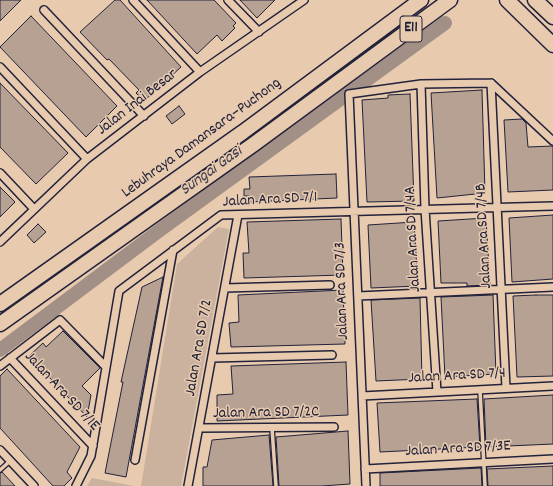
<!DOCTYPE html>
<html>
<head>
<meta charset="utf-8">
<style>
	body { margin:0 }
	canvas { display:block; background:#e8cbaf }
</style>
</head>
<body>
<canvas width="553" height="486"></canvas>
<script>
const g = document.querySelector('canvas').getContext('2d');
g.lineJoin = 'round';
function paint(path, color) { g.fillStyle = color; g.fill(path, 'evenodd'); }
const shape = rows => new Path2D(rows.map(r => 'M' + r).join(''));
function stroke(path, color, width, dash) { g.strokeStyle = color; g.lineWidth = width; g.lineCap = dash ? 'butt' : 'round'; g.setLineDash(dash || []); g.stroke(path); }
function drawText(font, color, halo, rows, align = 'center') {
  g.font = font + ' Dekko,sans-serif'; g.lineWidth = 3; g.setLineDash([]); g.textBaseline = 'middle'; g.strokeStyle = halo; g.fillStyle = color; for (const [text, x, y, turn = 0] of rows) {
    g.save(); g.translate(x, y); g.rotate((+turn || 0) * Math.PI / 180); g.textAlign = isNaN(turn) ? turn : align; if (halo) g.strokeText(text, 0, 0); g.fillText(text, 0, 0); g.restore();
  }
}
const green = shape([
	[218,227,229,229,181,486,141,486,177,264],
	[92,478,134,486,87,486]
]);
const river = shape([
	[0,350,160,230,445,23]
]);
const building = shape([
	[0,0,21,0,0,21,0,0],
	[115,0,120,0,181,67,144,101,136,93,139,90,109,59,107,60,80,32,115,0],
	[147,0,214,0,236,23,233,26,235,28,222,41,217,35,197,54,147,0],
	[240,0,275,0,257,18,240,0],
	[31,16,117,106,86,137,0,47,31,16],
	[0,83,68,153,36,184,0,147,0,83],
	[482,90,485,193,437,198,431,93,482,90],
	[410,94,414,201,367,202,362,100,388,98,388,95,410,94],
	[179,106,185,114,172,124,166,116,179,106],
	[522,119,526,123,528,147,553,146,553,190,508,192,504,120,522,119],
	[336,174,337,198,250,202,249,196,244,196,244,189,250,189,249,177,336,174],
	[0,187,15,202,0,217,0,187],
	[553,215,553,279,512,282,509,218,553,215],
	[486,218,490,285,467,286,467,283,441,283,438,221,486,218],
	[341,219,343,275,244,278,243,253,249,253,247,222,341,219],
	[414,222,418,286,371,288,368,225,414,222],
	[38,224,46,232,34,243,27,235,38,224],
	[163,277,126,477,105,473,123,382,121,382,142,287,163,277],
	[343,290,345,344,231,347,229,323,239,322,238,295,343,290],
	[493,295,496,374,445,377,441,297,493,295],
	[536,295,553,295,553,376,517,377,513,296,536,295],
	[420,298,422,379,376,381,371,300,420,298],
	[63,331,100,368,82,386,91,395,87,417,29,356,43,343,46,347,63,331],
	[346,362,348,415,217,421,217,395,233,394,231,366,346,362],
	[7,369,80,447,67,472,72,478,64,486,53,486,0,428,0,376,7,369],
	[553,395,553,444,486,447,484,399,553,395],
	[477,399,480,447,380,452,377,403,477,399],
	[348,431,350,484,322,486,279,486,276,437,348,431],
	[269,435,273,486,203,486,203,467,207,467,212,440,269,435],
	[553,466,553,486,488,486,487,469,553,466],
	[481,468,482,486,380,486,380,473,481,468],
	[2,472,15,486,0,486,0,473,2,472]
]);
const lane = shape([
	[480,390,485,486],
	[272,428,276,486],
	[0,470,10,461]
]);
const street = shape([
	[133,0,200,72],
	[228,0,259,32],
	[44,10,144,116],
	[0,67,87,159],
	[491,83,506,388],
	[421,84,425,209,437,392],
	[0,173,34,209],
	[0,242,87,159,200,72,304,0],
	[225,288,330,285],
	[358,296,553,287],
	[10,358,93,446],
	[212,358,332,355],
	[0,366,60,320,106,367],
	[362,396,553,386],
	[199,428,334,427],
	[0,450,34,486],
	[135,460,173,250],
	[365,469,553,459],
	[76,486,91,456,119,291,221,215,553,206],
	[188,486,238,215],
	[366,486,349,94,421,84,491,83,553,141]
]);
const highway = shape([
	[507,0,553,45],
	[535,0,553,17],
	[0,304,243,132,421,0],
	[0,324,254,144,450,0]
]);
const shields = [
	[411,29,22]
];
const shieldNames = [
	["E11",411,29]
];
const streetNames = [
	["Jalan Inai Besar",138,103,-38],
	["Lebuhraya Damansara–Puchong",202,139,-36],
	["Jalan Ara SD 7/1",270,201,-3],
	["Jalan Ara SD 7/4B",485,236,-93],
	["Jalan Ara SD 7/4A",414,239,-93],
	["Jalan Ara SD 7/3",343,291,-92],
	["Jalan Ara SD 7/2",200,348,-80],
	["Jalan Ara SD 7/4",457,377,-3],
	["Jalan Ara SD 7/1E",61,392,47],
	["Jalan Ara SD 7/2C",266,414,-1],
	["Jalan Ara SD 7/3E",458,450,-3]
];
const waterNames = [
	["Sungai Gasi",212,172,-36]
];
paint(green, '#cbb29e');
stroke(river, '#a28f85', 14);
paint(building, '#b7a192');
stroke(building, '#22223b', 1);
stroke(lane, '#22223b', 6);
stroke(street, '#22223b', 10);
stroke(highway, '#22223b', 17);
stroke(lane, '#e8cbaf', 3.5);
stroke(street, '#e8cbaf', 7);
stroke(highway, '#e8cbaf', 14);
for (const [x, y, w] of shields) { const box = new Path2D(); box.roundRect(x - w / 2, y - 13, w, 26, 3); g.fillStyle = '#e8cbaf'; g.fill(box); stroke(box, '#22223b', 1); }
drawText('bold 15px', '#22223b', null, shieldNames);
drawText('16px', '#22223b', '#e8cbaf', streetNames);
drawText('italic 17px', '#423d4e', '#e8cbaf', waterNames);
</script>
</body>
</html>
